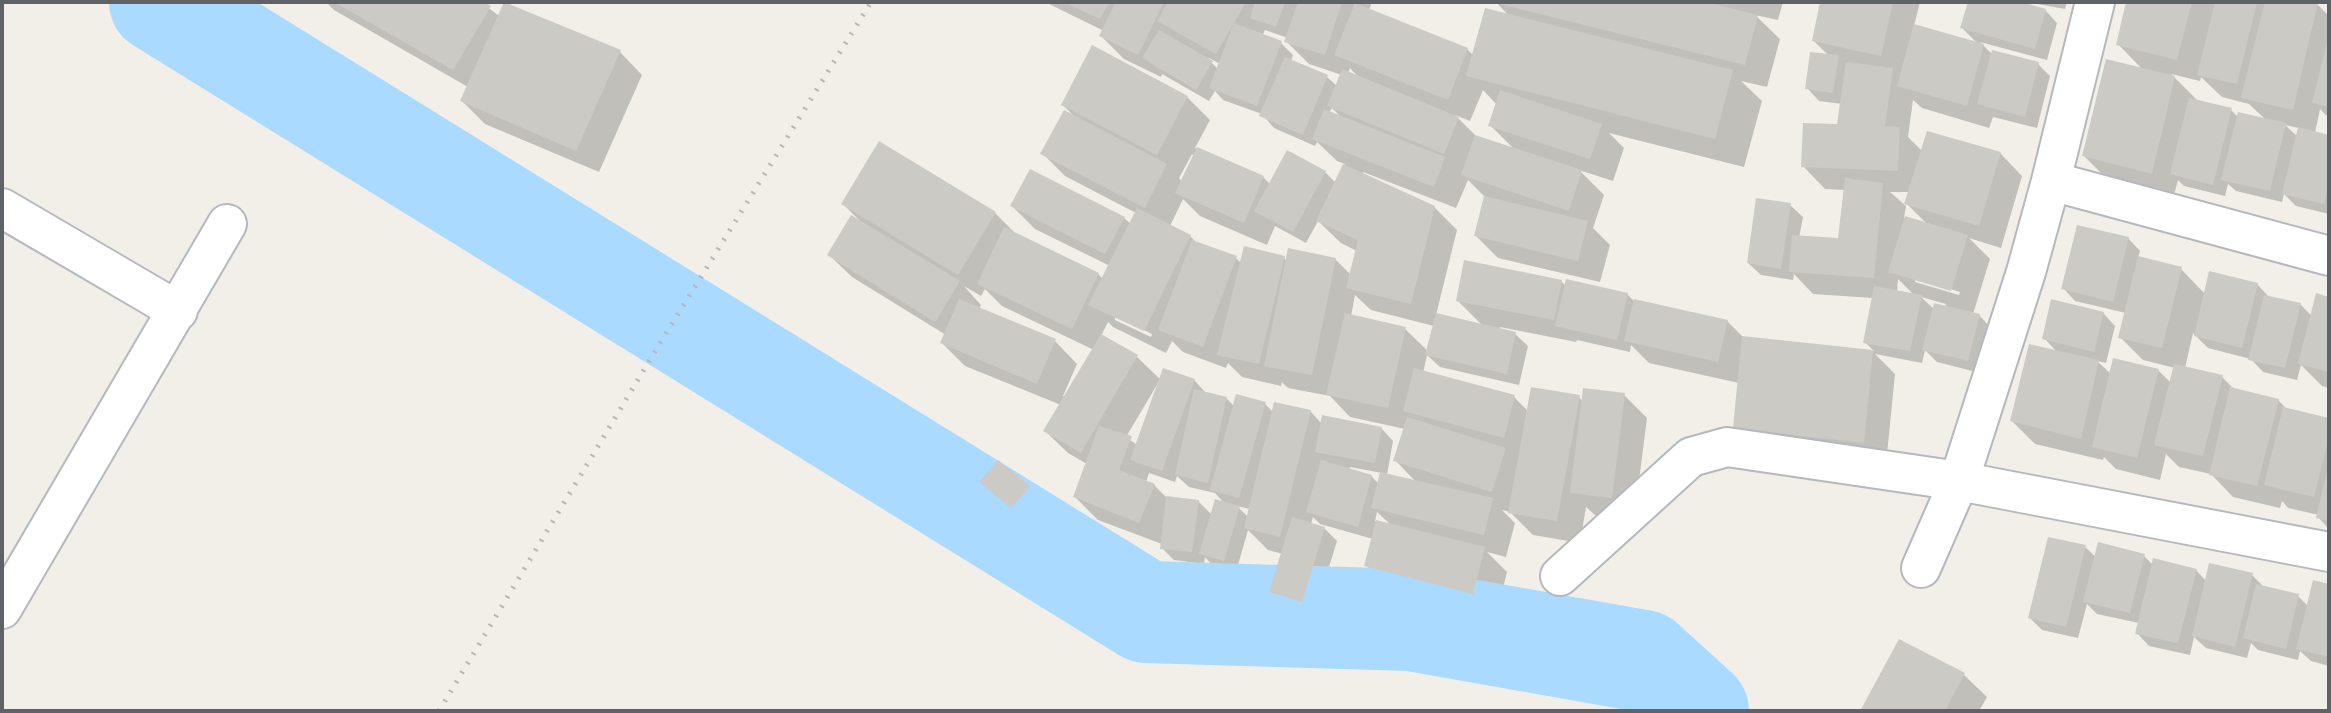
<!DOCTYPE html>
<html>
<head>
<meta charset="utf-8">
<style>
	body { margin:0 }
	#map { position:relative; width:2331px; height:713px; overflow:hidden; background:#f1efe8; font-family:"IBM Plex Sans",sans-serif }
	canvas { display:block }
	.frame { position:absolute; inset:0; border:4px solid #5f6368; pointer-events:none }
</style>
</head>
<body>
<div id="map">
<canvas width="2331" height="713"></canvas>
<div class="frame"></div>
</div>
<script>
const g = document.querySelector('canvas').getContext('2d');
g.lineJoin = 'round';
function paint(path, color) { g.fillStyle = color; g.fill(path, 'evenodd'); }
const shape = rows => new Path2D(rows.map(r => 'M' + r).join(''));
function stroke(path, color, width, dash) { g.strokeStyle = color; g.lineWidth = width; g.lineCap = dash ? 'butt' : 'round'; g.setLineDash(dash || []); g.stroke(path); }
const shadow = shape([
	[326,2,481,2,499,16,620,52,642,75,599,172,485,124,462,101,468,87,334,10],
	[1045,2,1372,2,1369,10,1467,49,1474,56,1508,15,1496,2,1783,2,1778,20,1755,15,1780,39,1767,87,1741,81,1762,101,1744,167,1609,133,1624,148,1613,181,1579,170,1604,195,1593,228,1610,245,1600,282,1498,258,1476,236,1485,197,1468,180,1456,208,1363,172,1362,174,1434,207,1457,230,1436,315,1483,326,1458,301,1561,281,1566,286,1627,294,1634,301,1727,321,1744,338,1874,351,1865,342,1873,298,1813,294,1794,274,1793,280,1761,275,1748,263,1790,205,1803,217,1799,238,1840,240,1845,190,1825,189,1803,166,1839,126,1842,104,1819,101,1807,88,1829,56,1814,41,1822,2,1920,2,1914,26,1978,44,1962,28,1970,2,2022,2,2022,4,2045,10,2057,23,2047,60,1980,42,1993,55,2038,64,2050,76,2037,128,1993,117,1989,128,1922,108,1913,100,1908,137,1922,151,2000,153,2022,176,2001,248,1969,238,1990,259,1973,314,1979,315,1991,328,1980,373,1937,362,1925,350,1922,363,1875,354,1895,374,1886,464,1757,451,1735,428,1739,383,1649,363,1631,345,1630,352,1577,340,1576,342,1500,327,1499,330,1515,334,1528,346,1519,385,1440,367,1427,355,1423,373,1514,397,1528,411,1579,397,1583,402,1624,395,1647,418,1634,520,1595,515,1586,507,1580,543,1533,535,1510,512,1502,510,1515,523,1506,557,1487,552,1507,572,1496,616,1389,588,1366,565,1373,539,1320,524,1337,541,1315,613,1284,604,1271,592,1283,554,1268,550,1248,530,1236,572,1213,566,1205,557,1204,564,1174,560,1162,548,1162,544,1098,520,1075,497,1087,464,1068,453,1045,431,1061,405,965,366,942,343,946,335,852,277,829,255,861,222,843,204,995,213,1017,235,1098,274,1103,279,1110,266,1035,229,1012,206,1124,218,1131,224,1136,213,1065,176,1042,153,1076,118,1063,105,1093,48,1187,97,1210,120,1195,148,1263,177,1271,185,1325,172,1336,183,1345,164,1337,161,1317,142,1315,146,1274,128,1262,114,1223,100,1215,91,1209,101,1162,74,1161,77,1124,59,1101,36,1104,31],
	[1265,30,1288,38,1286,41,1309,64,1342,75,1337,86,1327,77,1291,61,1293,55,1281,43,1262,36],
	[1209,58,1220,64,1218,69,1208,59],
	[1350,68,1359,78,1348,73],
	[1483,90,1497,105,1490,125,1515,150,1478,138,1455,115,1470,121],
	[1332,108,1342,118,1329,113],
	[1192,154,1194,156,1182,182,1179,178],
	[1890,192,1910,192,1906,203,1927,224,1904,218,1906,206],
	[1183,199,1200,216,1267,245,1275,226,1306,243,1318,221,1341,243,1357,251,1351,275,1335,259,1287,261,1284,258,1241,263,1236,258,1198,244,1190,236,1170,226],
	[1915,278,1960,292,1959,295,1915,282],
	[1898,279,1914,295,1897,292],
	[964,286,981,296,985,289,1002,306,1094,350,1065,397,1063,396,1077,364,1055,341,979,309,981,305],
	[1355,295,1371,310,1434,326,1428,351,1405,329,1351,316],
	[1921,297,1946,304,1945,307,1934,309],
	[1115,316,1152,334,1151,337,1115,320],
	[1108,322,1113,327,1166,353,1172,341,1183,352,1226,368,1228,363,1242,377,1281,386,1282,382,1288,388,1330,396,1350,417,1405,429,1395,460,1416,482,1387,475,1393,441,1381,428,1322,424,1311,412,1275,404,1273,412,1265,404,1235,407,1226,398,1206,393,1194,380,1161,380,1137,357,1101,336],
	[1158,383,1159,384,1137,445,1126,437],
	[1350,467,1382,473,1379,484,1371,476,1349,470],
	[1149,473,1175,482,1177,476,1189,487,1215,493,1225,504,1212,515,1198,501,1167,498,1154,485,1146,482],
	[1237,506,1250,509,1248,517],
	[1377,512,1391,525,1375,521],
	[1313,517,1324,528,1311,524],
	[2026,2,2067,2,2065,9],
	[2128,2,2308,2,2317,4,2329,16,2329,118,2320,109,2315,133,2329,137,2329,214,2296,206,2284,194,2282,202,2236,191,2228,184,2225,196,2184,186,2178,180,2174,195,2107,179,2084,156,2143,70,2118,44],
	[2171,74,2200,81,2201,77,2222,97,2249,104,2266,120,2238,117,2231,110,2197,100],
	[2285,125,2299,128,2297,136],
	[2128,238,2140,251,2138,258,2181,269,2205,294,2257,284,2269,297,2300,304,2312,316,2317,295,2329,298,2329,388,2322,386,2301,365,2297,380,2263,372,2251,359,2208,348,2193,333,2185,368,2222,377,2235,390,2278,400,2287,409,2329,419,2329,529,2318,517,2319,515,2288,508,2282,501,2280,508,2233,497,2211,474,2179,467,2166,454,2160,480,2116,469,2104,457,2103,460,2035,444,2012,421,2058,353,2044,338,2103,313,2115,326,2106,363,2097,361,2111,374,2158,370,2171,383,2175,368,2143,360,2120,337,2126,313,2075,301,2063,288],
	[981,482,1029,487,1041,499,1024,519],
	[2085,547,2096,557,2144,556,2153,565,2196,570,2206,581,2252,575,2265,588,2298,596,2308,606,2314,582,2329,585,2329,666,2311,661,2300,651,2298,660,2258,650,2251,643,2247,658,2206,648,2194,637,2190,655,2149,646,2137,633,2139,623,2097,614,2087,604,2078,638,2042,630,2030,618],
	[1900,641,1964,675,1987,697,1979,711,1862,711]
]);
const river = shape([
	[160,2,1146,612,1411,620,1643,661,1698,711]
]);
const building = shape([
	[334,2,484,2,491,6,453,70],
	[504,2,621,50,576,151,460,101],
	[1064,2,1109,2,1100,19],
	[1116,2,1164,2,1138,55,1099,36],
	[1168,2,1246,2,1216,54,1157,21],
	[1255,2,1285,2,1276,27,1250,18],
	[1298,2,1342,2,1325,55,1284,42],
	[1492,2,1706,2,1758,15,1745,65],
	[1820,2,1893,2,1881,56,1812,41],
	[1968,2,2021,2,2046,9,2035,49,1960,28],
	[2126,2,2192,2,2177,60,2116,45],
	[2215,2,2257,2,2237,84,2197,75],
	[2265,2,2318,2,2293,110,2241,98],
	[1355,3,1468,48,1448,100,1334,55],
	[1485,8,1733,70,1715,139,1466,76],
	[1234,23,1282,41,1257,106,1209,88],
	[1914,24,1984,44,1967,106,1897,86],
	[1159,30,1213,61,1196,90,1142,58],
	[2328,38,2329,38,2329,107,2312,103],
	[1092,45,1188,96,1157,155,1061,105],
	[1992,50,2039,62,2025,117,1977,104],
	[1810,52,1839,55,1833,93,1805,89],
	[1285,57,1328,75,1303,135,1259,116],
	[2106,59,2175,76,2152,174,2082,156],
	[1846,62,1893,68,1885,126,1900,127,1898,171,1801,167,1803,123,1837,124],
	[1342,69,1459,117,1444,154,1327,106],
	[1500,90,1602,124,1590,159,1488,126],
	[2189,98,2232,108,2213,185,2170,174],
	[1324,109,1445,157,1434,187,1312,139],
	[1064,110,1167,164,1145,208,1040,154],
	[2238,112,2286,123,2270,191,2221,180],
	[2298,127,2329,135,2329,184,2324,204,2282,194],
	[1927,131,2001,152,1979,226,1904,204],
	[1475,135,1582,170,1569,211,1461,175],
	[879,141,996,212,958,275,841,204],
	[1197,147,1264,176,1244,223,1175,193],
	[1287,150,1326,171,1293,232,1254,211],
	[1343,164,1435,206,1411,304,1346,288,1358,240,1316,221],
	[1030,169,1125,217,1105,254,1010,206],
	[1845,178,1883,183,1874,278,1789,272,1792,235,1838,238],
	[1484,196,1588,221,1578,261,1474,236],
	[1756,198,1791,203,1781,269,1747,263],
	[1137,208,1191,235,1144,331,1088,305],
	[851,215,960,281,935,322,827,255],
	[1905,216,1968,235,1951,291,1888,272],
	[2077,225,2129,237,2113,302,2061,289],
	[1004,227,1099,273,1072,329,977,284],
	[1192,240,1237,256,1203,347,1158,330],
	[1244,246,1285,256,1259,364,1217,355],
	[1288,248,1336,258,1312,375,1264,366],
	[2138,256,2182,267,2162,348,2118,338],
	[1464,260,1562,280,1554,320,1456,301],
	[2209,271,2258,283,2242,348,2194,336],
	[1566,279,1628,293,1617,340,1555,326],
	[1874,286,1922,295,1910,351,1863,343],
	[2316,293,2329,297,2329,372,2298,364],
	[2264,295,2301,303,2285,368,2248,360],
	[959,299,1056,339,1037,384,940,343],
	[1634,299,1728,320,1718,362,1624,341],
	[2051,299,2104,312,2094,352,2042,339],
	[1934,303,1980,314,1968,361,1922,350],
	[1345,313,1406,327,1388,408,1326,395],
	[1436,313,1516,332,1507,374,1425,355],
	[1101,334,1138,355,1081,453,1043,431],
	[1742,336,1873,350,1864,443,1733,428],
	[2029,344,2099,360,2081,439,2010,421],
	[2113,358,2159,369,2137,458,2092,447],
	[2174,364,2223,375,2203,456,2154,445],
	[1163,368,1195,379,1162,471,1130,460],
	[1414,368,1515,395,1504,438,1403,411],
	[1531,387,1580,395,1557,521,1508,513],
	[2230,387,2279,399,2257,486,2209,475],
	[1583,388,1625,393,1612,498,1570,493],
	[1194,389,1227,397,1208,483,1175,475],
	[1236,394,1266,402,1239,498,1210,490],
	[1274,402,1311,410,1280,537,1244,528],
	[2283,407,2329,418,2329,437,2314,497,2264,485],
	[1322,415,1382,427,1375,463,1315,452],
	[1407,417,1506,448,1492,492,1393,461],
	[1099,426,1132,436,1119,470,1155,484,1139,523,1073,497],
	[998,460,1030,486,1011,508,979,482],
	[1321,460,1372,475,1358,527,1306,512],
	[2328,467,2329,467,2329,521,2316,518],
	[1380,472,1493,498,1484,535,1371,508],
	[1166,496,1199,500,1192,552,1160,549],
	[1215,499,1240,506,1224,561,1199,554],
	[1292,517,1325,527,1302,602,1269,592],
	[1376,520,1485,547,1473,594,1364,566],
	[2048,537,2086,545,2066,627,2028,618],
	[2098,542,2145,554,2130,613,2083,602],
	[2153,558,2197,569,2178,643,2135,634],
	[2209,563,2253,573,2235,647,2192,636],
	[2313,580,2329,584,2329,657,2296,649],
	[2256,584,2299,594,2286,649,2243,638],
	[1899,639,1965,673,1945,711,1860,711]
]);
const street = shape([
	[2051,181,2329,256],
	[2,208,178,311],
	[1921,568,1959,481,2026,272,2051,181,2095,2],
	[1560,576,1691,457,1727,447,1959,481,2329,552],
	[2,609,227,224]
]);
const rail = shape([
	[439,711,657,348,871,2]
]);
paint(shadow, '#0003');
stroke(river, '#aadaff', 102);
paint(building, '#cccac5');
stroke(street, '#b5b8bc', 42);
stroke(street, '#fff', 38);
stroke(rail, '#b6b7b8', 5, [2, 9]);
</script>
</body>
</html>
